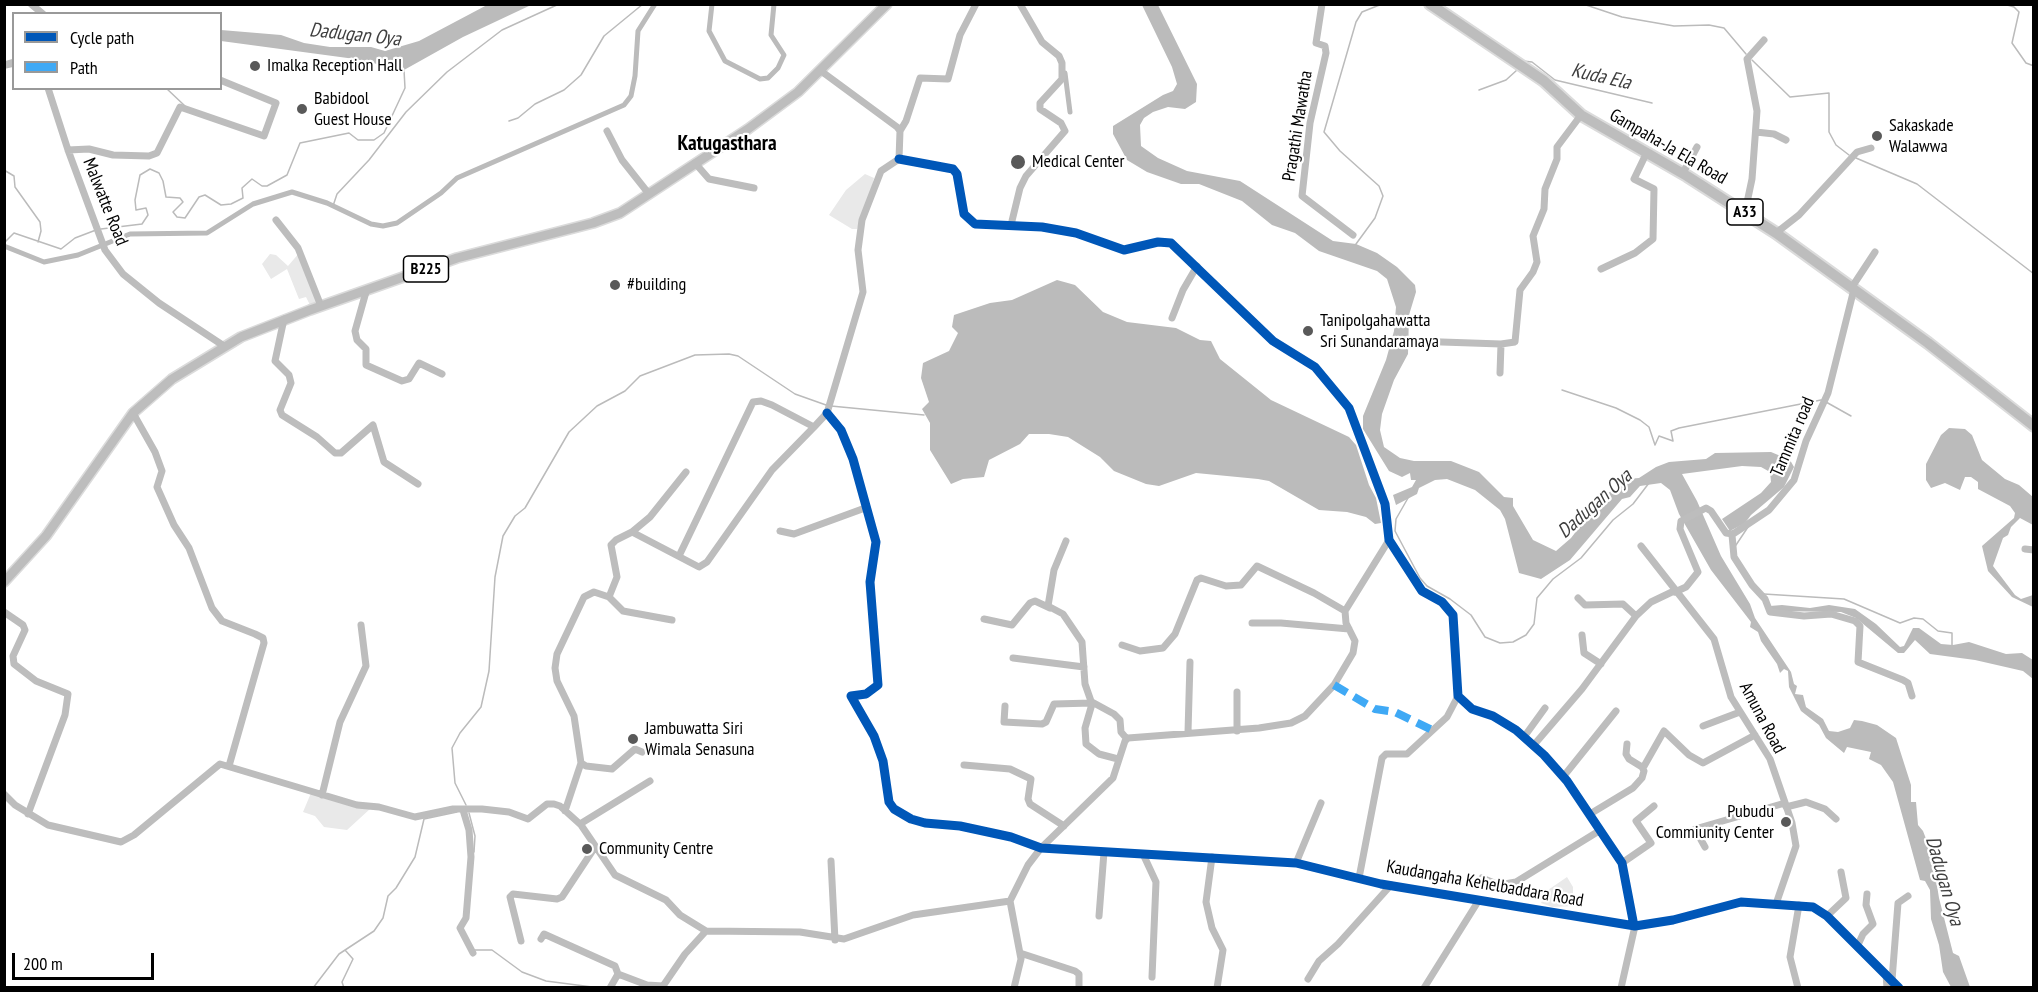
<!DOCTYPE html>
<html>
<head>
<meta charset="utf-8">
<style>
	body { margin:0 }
	#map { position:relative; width:2038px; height:992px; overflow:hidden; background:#fff; font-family:"PT Sans Narrow",sans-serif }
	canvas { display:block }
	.frame { position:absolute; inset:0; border:6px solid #000; pointer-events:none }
	.legend { position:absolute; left:12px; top:12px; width:210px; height:78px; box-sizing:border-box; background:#fff; border:2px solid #999; margin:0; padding:8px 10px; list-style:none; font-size:18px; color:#000 }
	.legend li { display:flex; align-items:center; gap:12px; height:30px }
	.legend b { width:30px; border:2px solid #999 }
	.scale { position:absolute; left:12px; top:953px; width:142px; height:27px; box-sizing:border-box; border:3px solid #000; border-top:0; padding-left:8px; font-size:18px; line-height:21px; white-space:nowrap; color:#000; -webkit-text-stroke:4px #fff; paint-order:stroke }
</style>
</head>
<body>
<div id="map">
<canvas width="2038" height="992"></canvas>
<div class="frame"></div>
<ul class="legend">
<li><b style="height:8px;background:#0057b8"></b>Cycle path</li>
<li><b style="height:8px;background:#3fa9f5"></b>Path</li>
</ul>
<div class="scale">200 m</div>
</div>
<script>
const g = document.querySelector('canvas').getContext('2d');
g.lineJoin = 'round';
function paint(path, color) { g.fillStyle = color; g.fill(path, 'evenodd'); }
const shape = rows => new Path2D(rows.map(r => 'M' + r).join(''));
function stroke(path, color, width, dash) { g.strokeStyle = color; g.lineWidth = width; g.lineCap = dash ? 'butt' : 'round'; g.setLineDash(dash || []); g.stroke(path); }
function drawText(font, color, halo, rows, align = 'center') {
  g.font = font + ' "PT Sans Narrow",sans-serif'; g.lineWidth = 4.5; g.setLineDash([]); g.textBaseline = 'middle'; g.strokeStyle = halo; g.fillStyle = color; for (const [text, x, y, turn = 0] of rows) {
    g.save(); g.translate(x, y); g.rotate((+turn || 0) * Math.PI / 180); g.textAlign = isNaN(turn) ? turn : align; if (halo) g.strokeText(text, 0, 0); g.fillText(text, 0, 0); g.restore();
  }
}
const green = shape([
	[865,174,874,178,872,186,857,229,852,229,829,215,846,190],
	[300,252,321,306,312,309,306,297,299,299,287,269,271,279,262,264,270,254,276,255,288,266],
	[311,793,370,809,347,830,324,827,315,816,303,812],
	[1567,877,1573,887,1573,906,1552,907,1541,903,1548,890]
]);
const water = shape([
	[487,5,531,5,463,37,404,70,355,59,221,41,221,30,281,35,304,43,330,47,371,47,385,51,419,41],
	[1142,5,1158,5,1197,84,1196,102,1185,109,1168,107,1153,112,1144,118,1140,125,1141,146,1158,158,1187,171,1240,181,1333,241,1356,244,1377,253,1397,267,1415,285,1416,292,1409,315,1408,354,1394,380,1382,414,1380,430,1384,447,1400,458,1414,461,1451,461,1479,472,1504,497,1513,498,1513,506,1533,540,1556,551,1571,538,1598,503,1607,502,1607,494,1612,490,1621,491,1621,484,1627,479,1639,478,1656,467,1669,462,1706,459,1715,453,1771,452,1790,460,1794,467,1784,487,1751,515,1745,523,1730,531,1722,519,1761,493,1771,482,1770,472,1761,467,1742,466,1682,474,1697,501,1721,556,1750,604,1755,618,1791,672,1794,684,1797,686,1795,694,1803,695,1806,707,1823,719,1829,731,1838,732,1850,728,1854,720,1862,721,1877,725,1896,738,1911,785,1911,802,1916,802,1918,825,1923,831,1932,854,1939,898,1953,953,1959,956,1970,987,1951,987,1943,972,1939,945,1931,919,1930,890,1925,881,1920,880,1893,782,1881,765,1869,759,1871,752,1847,747,1844,753,1826,738,1819,725,1801,711,1789,687,1788,671,1784,669,1780,673,1777,664,1761,641,1758,632,1750,627,1751,622,1711,570,1679,514,1670,490,1661,483,1640,486,1630,497,1622,499,1570,560,1541,579,1519,573,1505,519,1500,510,1475,490,1447,479,1435,480,1419,488,1417,494,1396,505,1393,495,1412,487,1416,480,1411,480,1410,473,1402,477,1389,471,1363,429,1363,416,1386,360,1394,331,1396,307,1387,279,1377,271,1319,251,1295,233,1272,225,1242,201,1199,184,1181,184,1147,172,1127,160,1113,134,1113,126,1163,95,1173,91,1177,84,1172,67],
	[1057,280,1075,285,1103,312,1127,322,1176,328,1200,340,1211,341,1220,359,1271,400,1349,437,1356,445,1369,485,1376,498,1381,523,1375,524,1366,517,1347,512,1319,510,1269,481,1258,479,1196,473,1159,486,1146,484,1114,471,1100,457,1068,437,1049,434,1029,434,1020,444,989,460,984,477,963,479,951,484,930,450,930,423,922,409,929,402,921,378,923,363,949,351,958,333,952,327,954,315,990,303,1012,300],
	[1949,428,1965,429,1972,435,1982,460,2005,479,2019,485,2033,497,2033,525,2020,518,2011,527,2008,535,2003,538,1993,566,2015,595,2021,599,2033,595,2033,607,2012,597,1988,571,1982,546,2014,518,2015,513,2010,506,1978,489,1978,482,1971,477,1965,477,1960,490,1945,483,1931,488,1926,480,1926,464,1941,435],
	[1782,605,1810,608,1829,605,1855,609,1876,624,1900,647,1904,646,1913,628,1919,628,1941,644,1953,645,1969,642,2006,654,2022,653,2033,660,2033,679,2023,671,1975,660,1930,654,1915,640,1904,653,1898,653,1856,618,1841,612,1772,611,1770,606]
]);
const stream = shape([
	[1398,4,1401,4],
	[1583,4,1622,17,1674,26,1709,25,1724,28,1746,54],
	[2004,4,2014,7,2019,12,2012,43,2026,63,2034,66],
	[1752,60,1790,97,1829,93,1829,132,1836,145,1849,155],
	[1523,61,1532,62,1555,80,1652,103],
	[5,68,14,66],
	[166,88,185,106],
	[1479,90,1506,80,1517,70],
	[509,121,518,118,535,104,564,90,581,75,604,36,643,4],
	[1856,158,1917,184,2034,274],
	[4,170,14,176,15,187,40,222,41,231,38,242],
	[333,206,337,194,369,160,406,112,447,72,502,30,559,4],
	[101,229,142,224,148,215,146,208,136,210,135,200,140,175,150,169,159,173,163,181,166,197,180,198,183,202,173,212,177,217,185,218,199,197,205,195,221,205,231,204,243,198,242,188,252,179,262,186,267,186,287,175,300,143,349,133,358,140,374,140,384,133,405,88,404,70],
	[4,243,14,233,61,249,75,238,96,230],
	[1356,244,1375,218,1383,196,1379,186,1340,151,1324,132,1356,22,1362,12,1382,4],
	[1562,390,1616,408,1640,420,1649,427,1655,445,1659,436,1673,441,1671,431,1679,428,1821,400],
	[1826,402,1851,416],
	[831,406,924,415],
	[1408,498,1396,519,1395,531,1420,578,1427,586,1450,599,1471,615,1485,637,1500,643,1513,642,1526,635,1534,624,1537,598,1553,579,1581,558,1613,520,1633,504,1649,483],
	[1736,545,1748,527],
	[1764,594,1844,599,1900,623,1914,618,1923,619,1938,631,1952,633,1952,645],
	[466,805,455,783,452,748,460,733,481,707,489,671,495,577,503,536,515,516,525,508,569,432,597,406,625,391,640,376,695,355,729,354,738,356,795,394,826,405],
	[469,813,475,836,474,852],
	[475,950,492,950,522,972,546,981,600,988],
	[313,988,339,954,374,931,383,918,388,896,396,888,415,857,424,819,457,812],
	[344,988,342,982,353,959,345,950]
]);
const canal = shape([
	[712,4,709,31,725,61,760,79,768,78,778,68,784,55,771,35,774,4],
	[1065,73,1070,112],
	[4,246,44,262,78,255,130,234,207,233,253,204,292,192,327,203,371,224,383,226,397,223,441,193,457,178,624,105,631,96,635,76,638,31,655,4]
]);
const minor = shape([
	[31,4,43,14],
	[1322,4,1316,43,1325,46,1326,53,1310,123,1302,196,1353,235],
	[4,65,14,62],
	[821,71,897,127,900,131,899,159],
	[48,88,68,150,105,250,123,274,159,303,224,346],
	[607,131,622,160,649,194],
	[900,131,906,121,920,78,948,79,960,35,976,4],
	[1756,132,1774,134,1786,140],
	[68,150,89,149,113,155,149,156,157,153,180,107,264,136,276,103,220,80],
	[899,159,953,169,957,174,964,214,975,224,1042,227,1076,233,1124,250,1158,242,1171,243,1273,341,1315,367,1349,408,1385,504,1389,540,1422,591,1442,602,1453,615,1458,696,1472,709,1493,716,1516,730,1544,755,1567,781,1622,863,1634,926],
	[695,163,709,179,754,188],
	[1683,173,1697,147],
	[1745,212,1752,179,1757,111,1747,59,1764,40],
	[276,220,298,248,321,306],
	[1011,225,1020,188,1026,176,1065,131,1061,123,1040,109,1040,103,1062,79,1062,63,1059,56,1042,42,1020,4],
	[1776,233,1799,215,1857,152,1871,148],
	[1601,269,1635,253,1653,239,1654,189,1634,179,1647,152],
	[1852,287,1875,252],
	[366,292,355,331,357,340,366,349,366,365,402,381,409,379,419,363,442,374],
	[1172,318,1183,290,1197,266],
	[284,319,275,361,289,375,291,383,280,410,282,415,317,437,335,453,341,453,373,425,384,462,418,484],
	[1412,341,1501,344,1515,342,1520,290,1533,272,1537,262,1533,236,1544,209,1545,189,1557,159,1557,147,1581,115],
	[1500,373,1501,344],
	[133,413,155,452,162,471,157,487,174,525,189,548,212,608,222,621,255,634,263,638,264,643,229,766],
	[827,413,841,430,853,459,876,542,870,582,878,685,866,694,851,696,874,736,883,761,889,802,894,809,911,819,925,823,960,826,1011,837,1041,848,1296,863,1381,884,1635,926,1673,920,1741,902,1813,907,1827,916,1899,988],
	[780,531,794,534,865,508],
	[632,532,650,517,686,472],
	[1732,535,1734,557,1752,585,1765,599,1770,612,1804,616,1831,614,1855,621,1860,626,1858,662,1903,680,1908,683,1912,696],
	[1066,541,1054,570,1048,606,1063,614,1082,642,1085,684,1092,704,1085,728,1086,744,1099,754,1118,759],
	[1641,546,1714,639,1731,697,1770,759,1792,823,1796,846,1776,904],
	[2025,549,2034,550],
	[679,556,753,402,761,401,772,405,814,427,827,413,863,292,858,250,862,220,881,171,899,159],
	[1675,592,1686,587,1698,572,1680,529,1681,521,1706,508,1711,511,1726,533,1733,534,1769,510,1794,480,1806,441,1828,393,1854,289],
	[609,597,617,577,611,545,616,540,632,532,699,567,707,562,772,470,814,427],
	[1578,598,1585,605,1623,604,1636,616],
	[4,612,23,625,25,630,13,656,14,664,36,681,68,694,65,715,28,814],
	[984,619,1012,625,1030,603,1035,601,1050,608],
	[1252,623,1281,623,1349,629],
	[1582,635,1584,653,1601,664],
	[1122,645,1140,651,1163,648,1175,634,1197,580,1201,578,1226,586,1241,585,1257,566,1314,593,1345,611],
	[1013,658,1084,667],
	[1092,702,1114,714,1120,720,1121,732,1127,739],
	[1005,706,1004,722,1042,724,1046,722,1054,704,1092,703],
	[1703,726,1740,712],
	[1237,731,1237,692],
	[1188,732,1190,662],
	[1524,737,1545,708],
	[1533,746,1582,689,1636,616,1651,602,1674,591],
	[581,763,586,766,612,769,635,749,642,752],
	[964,765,1010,769,1031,779,1028,799,1030,804,1064,826],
	[1643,768,1664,731,1689,755,1703,763,1755,735],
	[1563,777,1616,711],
	[4,794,15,805,48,825,121,842,134,835,220,764,357,805,379,807,415,817,453,809,482,809,509,812,528,819,547,804,554,804,560,806,581,825,615,875,666,900,680,915,706,931,800,932,844,939,913,915,1010,901],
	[322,795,340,722,366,666,361,625],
	[1786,807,1806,802,1825,809,1836,819],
	[463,810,469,830,471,857,466,918,460,928,473,953],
	[565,811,581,763,574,716,557,681,555,668,557,654,584,597,594,592,609,597,623,611,672,620],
	[1590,814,1633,788,1642,778,1644,771,1642,767,1629,759,1626,754,1627,744],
	[580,824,650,781],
	[1705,847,1695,829,1785,803],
	[1143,854,1156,882,1152,977],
	[1212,857,1206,902,1212,928,1223,950,1217,988],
	[831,861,835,940],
	[1296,863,1321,803],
	[1622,863,1651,843,1636,821,1654,806],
	[1359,878,1382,758,1386,754,1407,754,1447,717,1458,696],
	[1482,878,1499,885,1516,882,1599,831],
	[1099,916,1104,852],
	[1827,916,1846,898,1841,872],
	[541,939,544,934,615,966,618,974,610,988],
	[521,941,510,897,513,894,557,899,562,897,595,847],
	[1857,947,1863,934,1873,924,1866,905,1867,894],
	[1020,953,1075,971,1079,974,1079,988],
	[618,974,647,985,663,986,685,954,706,931],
	[1886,974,1887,988],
	[1308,979,1319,961,1338,944,1391,885],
	[1892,980,1898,903,1908,896],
	[1014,988,1021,959,1010,901,1028,865,1041,848,1113,778,1125,741,1128,738,1259,728,1291,723,1305,716,1334,685,1353,653,1355,641,1346,623,1345,611,1389,540],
	[1424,988,1479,900],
	[1621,988,1635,926],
	[1798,988,1790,957,1799,905]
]);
const major = shape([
	[4,582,46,536,133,413,172,379,241,337,310,310,457,258,593,223,620,213,748,129,798,92,887,4]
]);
const highway = shape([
	[1430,4,1544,81,1581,115,1687,176,1776,233,1928,343,2034,426]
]);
const quiet = shape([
	[1334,685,1375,709,1395,712,1432,730]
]);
const cycleway = shape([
	[899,159,953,169,957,174,964,214,975,224,1042,227,1076,233,1124,250,1158,242,1171,243,1273,341,1315,367,1349,408,1385,504,1389,540,1422,591,1442,602,1453,615,1458,696,1472,709,1493,716,1516,730,1544,755,1567,781,1622,863,1634,926],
	[827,413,841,430,853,459,876,542,870,582,878,685,866,694,851,696,874,736,883,761,889,802,894,809,911,819,925,823,960,826,1011,837,1041,848,1296,863,1381,884,1635,926,1673,920,1741,902,1813,907,1827,916,1899,988]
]);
const markers = [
	[255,66,6,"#595959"],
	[302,109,6,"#595959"],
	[1877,136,6,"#595959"],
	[1018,162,8,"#595959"],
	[615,285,6,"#595959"],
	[1308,331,6,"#595959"],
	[633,739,6,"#595959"],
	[1786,822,6,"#595959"],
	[587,849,6,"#595959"]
];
const shields = [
	[1745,212,36],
	[426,269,45]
];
const shieldNames = [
	["A33",1745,212],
	["B225",426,269]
];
const poiNames = [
	["Imalka Reception Hall",267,66],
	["Babidool",314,99],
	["Guest House",314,120],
	["Sakaskade",1889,126],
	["Walawwa",1889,147],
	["Medical Center",1032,162],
	["#building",627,285],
	["Tanipolgahawatta",1320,321],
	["Sri Sunandaramaya",1320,342],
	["Jambuwatta Siri",645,729],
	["Wimala Senasuna",645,750],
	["Pubudu",1774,812,"right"],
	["Commiunity Center",1774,833,"right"],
	["Community Centre",599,849]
];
const streetNames = [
	["Pragathi Mawatha",1298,126,-81],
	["Gampaha-Ja Ela Road",1668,147,30],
	["Malwatte Road",105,202,68],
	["Tammita road",1793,437,-67],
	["Amuna Road",1762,718,62],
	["Kaudangaha Kehelbaddara Road",1485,884,10]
];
const waterNames = [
	["Dadugan Oya",355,35,6],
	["Kuda Ela",1601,77,13],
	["Dadugan Oya",1595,504,-42],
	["Dadugan Oya",1944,881,74]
];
const quarterNames = [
	["Katugasthara",727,144]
];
paint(green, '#e9e9e9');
paint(water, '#bbb');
stroke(stream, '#bbb', 1.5);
stroke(canal, '#bbb', 5);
stroke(major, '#dbdbdb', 12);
stroke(highway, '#dbdbdb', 14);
stroke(minor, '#bdbdbd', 7);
stroke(major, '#bdbdbd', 9);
stroke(highway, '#bdbdbd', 10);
stroke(quiet, '#3fa9f5', 8, [15, 8]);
stroke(cycleway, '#0057b8', 9);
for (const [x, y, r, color] of markers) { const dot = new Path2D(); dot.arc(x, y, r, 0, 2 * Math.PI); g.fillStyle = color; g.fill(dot); stroke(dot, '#fff', 2); }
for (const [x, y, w] of shields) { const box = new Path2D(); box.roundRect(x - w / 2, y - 13, w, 26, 4.5); g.fillStyle = '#fff'; g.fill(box); stroke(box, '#000', 1.5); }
drawText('bold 16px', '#000', null, shieldNames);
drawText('18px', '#000', '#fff', poiNames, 'left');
drawText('18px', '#000', '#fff', streetNames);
drawText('italic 20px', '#3f3f3f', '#fff', waterNames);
drawText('bold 21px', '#000', '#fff', quarterNames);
</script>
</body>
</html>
